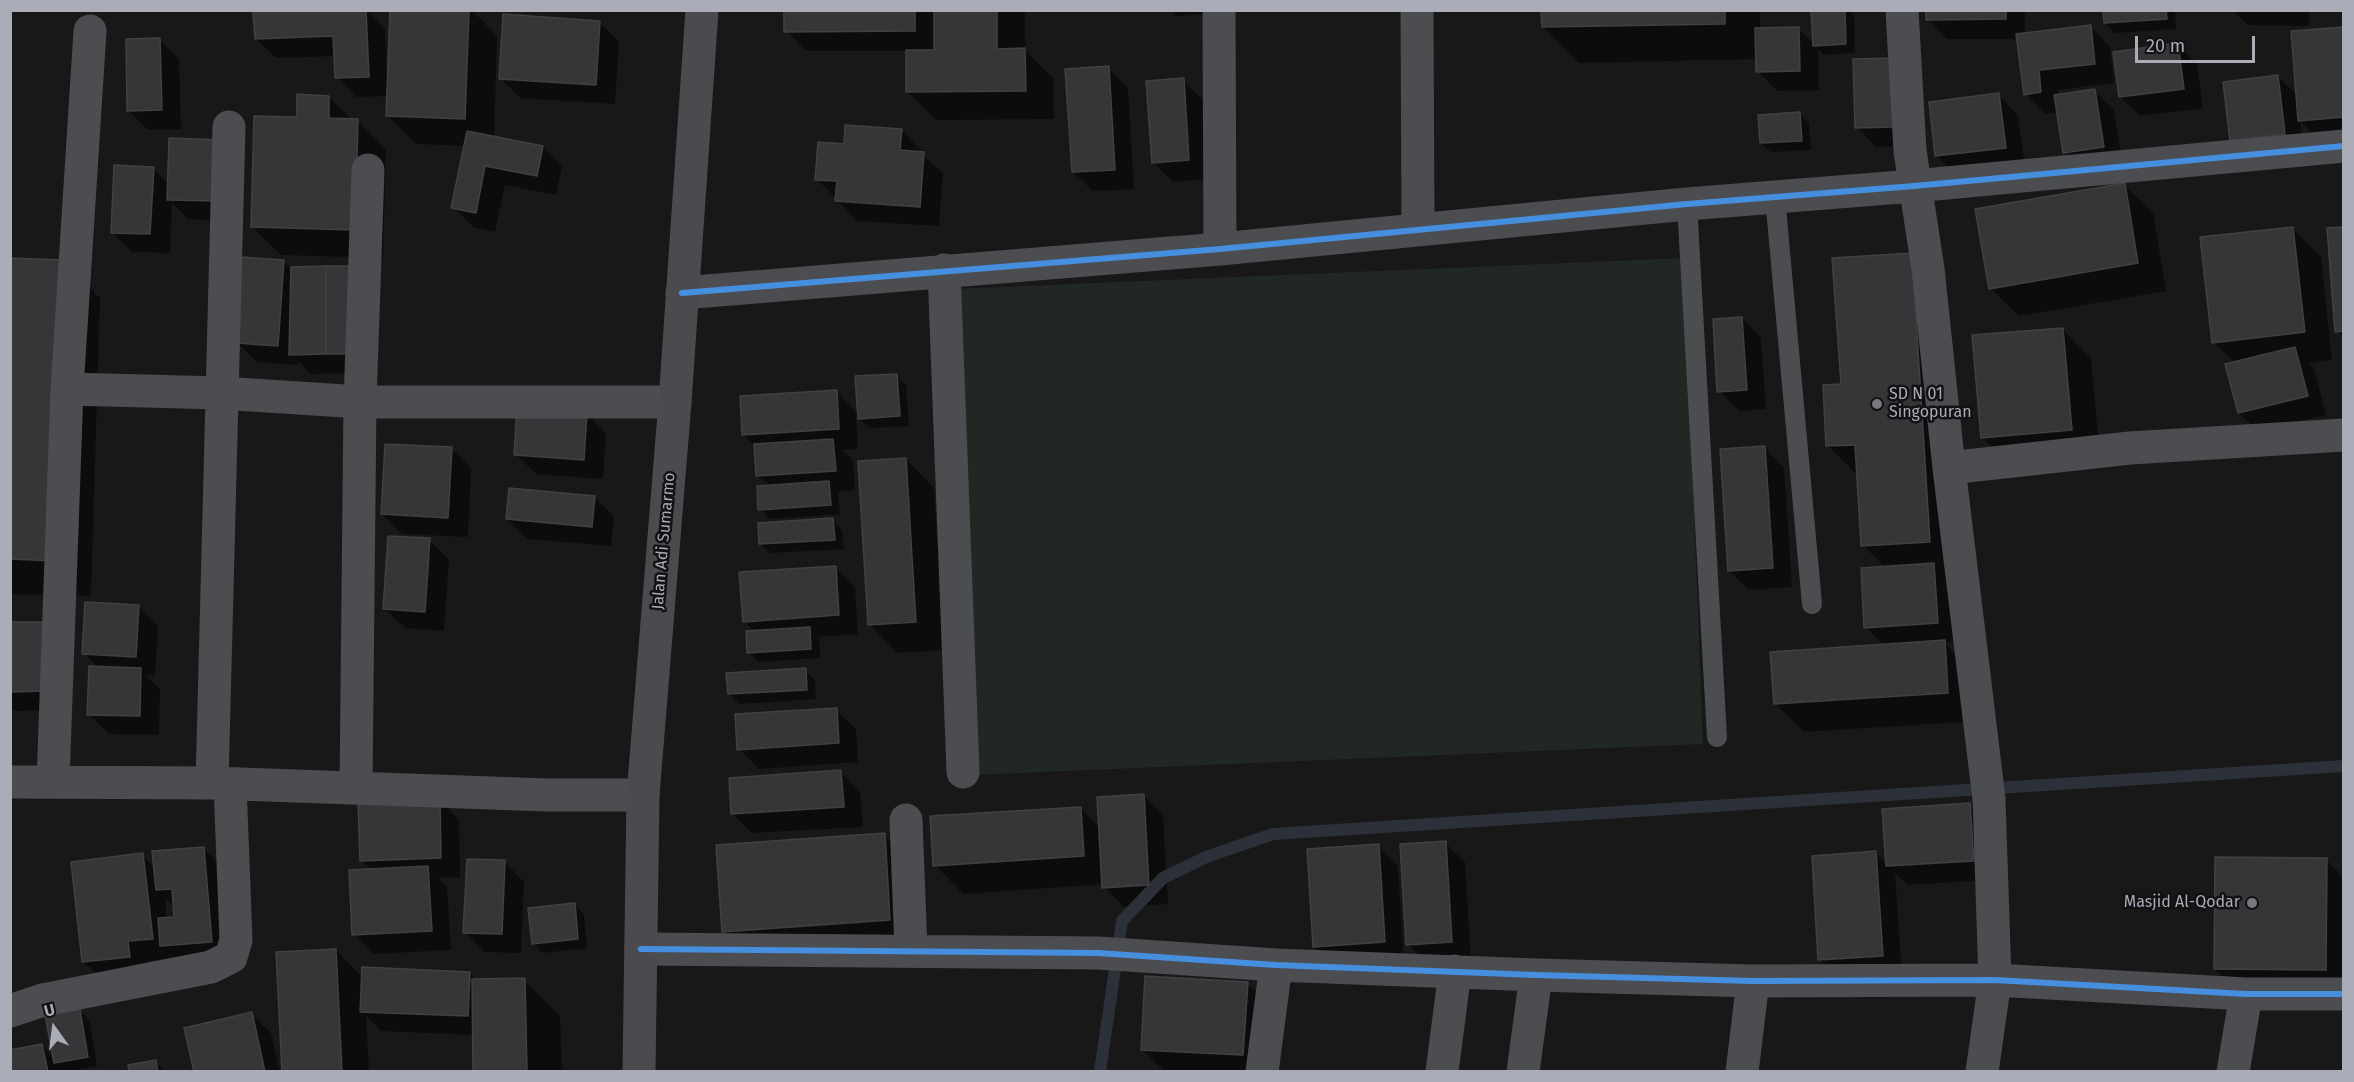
<!DOCTYPE html>
<html>
<head>
<meta charset="utf-8">
<style>
	body { margin:0 }
	#map { position:relative; width:2354px; height:1082px; overflow:hidden; background:#181818; font-family:"Fira Sans",sans-serif }
	canvas { display:block }
	.frame { position:absolute; inset:0; border:12px solid #aaadb8; pointer-events:none }
	.north { position:absolute; left:24px; top:998px; width:60px; height:60px; -webkit-text-stroke:4px #121214; paint-order:stroke; rotate:346deg; font-size:16px; font-weight:700; line-height:24px; text-align:center; color:#aaadb8 }
	.north::after { content:''; display:block; margin:auto; width:21px; height:27px; background:#aaadb8; clip-path:polygon(50% 0,100% 100%,50% 72%,0 100%) }
	.scale { position:absolute; left:2135px; top:36px; width:120px; height:27px; box-sizing:border-box; border:3px solid #aaadb8; border-top:0; padding-left:8px; font-size:18px; line-height:21px; white-space:nowrap; color:#aaadb8; -webkit-text-stroke:4px #121214; paint-order:stroke }
</style>
</head>
<body>
<div id="map">
<canvas width="2354" height="1082"></canvas>
<div class="frame"></div>
<div class="north">U</div>
<div class="scale">20 m</div>
</div>
<script>
const g = document.querySelector('canvas').getContext('2d');
g.lineJoin = 'round';
function paint(path, color) { g.fillStyle = color; g.fill(path, 'evenodd'); }
const shape = rows => new Path2D(rows.map(r => 'M' + r).join(''));
function stroke(path, color, width, dash) { g.strokeStyle = color; g.lineWidth = width; g.lineCap = dash ? 'butt' : 'round'; g.setLineDash(dash || []); g.stroke(path); }
function drawText(font, color, halo, rows, align = 'center') {
  g.font = font + ' "Fira Sans",sans-serif'; g.lineWidth = 5; g.setLineDash([]); g.textBaseline = 'middle'; g.strokeStyle = halo; g.fillStyle = color; for (const [text, x, y, turn = 0] of rows) {
    g.save(); g.translate(x, y); g.rotate((+turn || 0) * Math.PI / 180); g.textAlign = isNaN(turn) ? turn : align; if (halo) g.strokeText(text, 0, 0); g.fillText(text, 0, 0); g.restore();
  }
}
const green = shape([
	[1684,258,1703,744,972,775,953,289]
]);
const shadow = shape([
	[318,10,367,10,385,28,387,74,389,74,392,10,472,10,497,36,494,138,543,147,562,167,556,195,505,185,495,232,473,227,453,207,465,146,416,144,388,116,389,96,356,97,337,77,336,56,276,58,256,39],
	[786,10,932,10,936,14,936,10,1025,10,1025,50,1053,78,1054,119,936,120,908,92,907,51,806,51,786,31],
	[1170,10,1230,10,1230,13,1175,16],
	[1543,10,1760,10,1760,29,1799,29,1814,44,1813,10,1849,10,1854,16,1855,53,1824,55,1818,49,1819,90,1777,91,1758,71,1757,59,1579,63,1543,27],
	[1928,10,2025,10,2025,35,2091,27,2110,47,2114,83,2058,90,2058,96,2094,91,2114,110,2123,166,2084,172,2065,152,2058,112,2045,114,2025,94,2018,39,1947,39,1928,19],
	[2104,10,2175,10,2176,29,2115,33,2105,23],
	[2233,10,2309,10,2309,26,2248,25],
	[599,22,619,42,615,104,520,98,500,78],
	[2344,28,2344,138,2319,140,2300,121,2304,154,2251,160,2225,83,2278,76,2298,96],
	[159,39,179,59,181,129,148,130,129,111],
	[2178,45,2197,64,2203,108,2140,116,2120,97],
	[1854,61,1914,146,1876,147,1857,127],
	[1108,68,1128,88,1134,189,1093,191,1073,172],
	[1183,80,1203,100,1208,179,1173,182,1153,162],
	[1998,95,2018,115,2025,167,1956,175,1936,156],
	[329,97,352,120,358,121,386,149,383,258,281,255,252,227,298,118],
	[1800,114,1809,123,1811,150,1771,152,1761,143],
	[901,130,921,150,920,153,943,173,939,226,857,221,817,179,845,146],
	[171,139,242,221,188,219,172,203,170,253,132,252,112,232,154,169,169,185],
	[2124,185,2153,213,2166,291,2019,316,1990,288],
	[2292,228,2321,257,2332,360,2309,363,2314,368,2326,415,2259,432,2239,413,2235,363,2213,342],
	[2344,228,2344,338,2337,331],
	[1911,254,1947,290,1966,577,1957,642,1945,643,1973,671,1976,721,1804,732,1775,704,1884,646,1866,627,1885,568,1863,545,1859,477,1828,446,1842,386],
	[10,260,64,261,100,298,91,596,10,594],
	[283,261,291,268,359,268,379,287,378,373,310,374,298,361,298,365,257,362,238,343],
	[1742,318,1761,338,1766,409,1739,411,1719,391],
	[2062,329,2091,358,2100,458,2011,466,1983,438],
	[896,376,906,385,909,426,869,428,856,415,858,449,842,450,853,460,855,490,838,491,840,514,770,519,760,509,769,487,758,475,756,447,743,435,836,391,859,414],
	[586,413,606,433,603,479,536,474,516,455],
	[451,448,471,468,468,537,402,534,382,514],
	[1764,448,1784,467,1792,587,1749,590,1729,571],
	[906,459,934,488,944,650,898,653,870,625],
	[595,497,614,517,611,546,527,539,507,519],
	[832,520,842,530,844,549,770,553,760,544],
	[429,540,449,560,444,631,405,628,385,609],
	[835,567,855,587,858,634,819,637,820,658,758,662,749,652,755,632,744,621],
	[138,606,158,626,155,676,146,675,160,689,159,735,109,734,89,714,99,668,84,653],
	[10,624,65,710,13,711,10,708],
	[805,670,815,680,816,699,739,704,729,694],
	[836,710,856,729,858,762,759,769,739,749],
	[841,772,860,792,863,827,752,833,733,814],
	[1143,795,1163,815,1168,904,1124,907,1104,887,1104,884,963,894,935,865,1080,808,1100,828],
	[440,800,459,820,460,877,438,878,447,887,451,950,373,954,354,934,372,870,361,860],
	[1969,805,1989,825,1993,880,1907,885,1895,873,1902,975,1840,979,1820,960,1875,853,1888,865],
	[884,835,913,863,918,949,752,960,723,931],
	[1445,843,1465,862,1471,961,1428,964,1408,944],
	[1378,846,1398,866,1404,962,1334,966,1315,947],
	[203,848,223,868,231,961,181,965,171,955,172,958,147,961,149,976,103,981,83,961,142,855,155,868],
	[165,897,174,907,175,918,167,919],
	[2326,860,2344,877,2344,998,2244,997,2215,969],
	[505,862,524,882,521,953,485,952,465,932],
	[574,905,584,914,587,948,543,953,534,944],
	[336,950,363,978,470,973,477,981,524,980,560,1016,562,1072,475,1072,474,1035,381,1031,366,1016,369,1072,284,1072],
	[1247,983,1276,1012,1272,1072,1165,1072,1142,1049],
	[80,1011,90,1021,97,1066,67,1072,10,1072,42,1046,54,1058],
	[251,1014,271,1033,280,1072,196,1072],
	[156,1062,165,1072,131,1072]
]);
const stream = shape([
	[1100,1072,1122,921,1163,878,1206,857,1273,834,2344,766]
]);
const building = shape([
	[283,10,366,10,369,77,335,78,333,36,255,39,253,12,283,10],
	[390,10,469,10,465,119,386,116,390,10],
	[784,10,915,10,915,31,784,32,784,10],
	[934,10,997,10,997,49,1025,48,1026,91,906,92,906,50,934,50,934,10],
	[1541,10,1725,10,1725,24,1542,27,1541,10],
	[1811,10,1845,10,1846,44,1813,46,1811,10],
	[1926,10,2006,10,2006,19,1926,20,1926,10],
	[2103,10,2166,10,2167,19,2104,23,2103,10],
	[503,14,600,21,596,85,499,79,503,14],
	[2091,25,2095,64,2039,70,2041,92,2024,95,2016,34,2091,25],
	[1799,27,1800,71,1756,72,1755,28,1799,27],
	[2344,27,2344,117,2298,121,2291,31,2344,27],
	[160,38,162,110,127,111,126,39,160,38],
	[2178,43,2184,89,2119,97,2113,52,2178,43],
	[1893,58,1895,127,1855,128,1853,59,1893,58],
	[1109,66,1115,170,1072,172,1065,69,1109,66],
	[2278,75,2285,134,2230,141,2223,82,2278,75],
	[1184,78,1189,160,1152,163,1146,81,1184,78],
	[2095,89,2104,147,2063,153,2054,95,2095,89],
	[1999,93,2006,148,1935,156,1929,102,1999,93],
	[297,94,329,96,329,118,358,119,355,230,251,227,254,116,297,117,297,94],
	[1800,112,1802,141,1760,143,1758,115,1800,112],
	[845,125,902,129,900,150,924,152,920,207,835,201,837,181,815,180,818,142,844,144,845,125],
	[467,131,543,146,537,176,485,166,476,213,451,208,467,131],
	[169,138,225,140,223,201,167,200,169,138],
	[114,165,154,167,150,234,111,233,114,165],
	[2125,183,2138,263,1989,289,1975,209,2125,183],
	[2293,227,2305,332,2212,343,2200,237,2293,227],
	[2344,227,2344,331,2335,332,2327,228,2344,227],
	[1912,253,1930,542,1861,546,1855,445,1826,446,1823,385,1841,384,1832,258,1912,253],
	[241,257,284,260,278,346,236,343,241,257],
	[10,258,64,260,55,561,10,559,10,258],
	[326,266,360,266,359,354,326,354,326,266],
	[326,266,326,354,289,355,291,267,326,266],
	[1742,317,1747,390,1717,392,1713,319,1742,317],
	[2063,328,2072,430,1981,438,1972,335,2063,328],
	[2295,347,2308,396,2238,413,2225,364,2295,347],
	[897,374,900,416,858,419,855,376,897,374],
	[837,390,839,429,742,435,740,396,837,390],
	[517,407,587,412,584,460,514,455,517,407],
	[833,439,836,471,756,476,754,444,833,439],
	[385,444,452,447,448,518,381,514,385,444],
	[1765,446,1773,568,1728,571,1720,449,1765,446],
	[906,458,916,622,868,625,858,461,906,458],
	[829,481,831,505,758,510,757,486,829,481],
	[509,488,595,496,592,527,506,519,509,488],
	[833,518,835,540,759,544,758,523,833,518],
	[388,536,430,538,425,612,383,609,388,536],
	[1934,563,1938,623,1864,628,1861,568,1934,563],
	[836,566,839,615,743,622,739,572,836,566],
	[85,602,139,605,136,657,82,654,85,602],
	[10,622,46,622,46,691,10,692,10,622],
	[810,627,811,649,747,653,746,631,810,627],
	[1945,640,1948,693,1774,704,1770,652,1945,640],
	[89,666,141,668,140,716,87,715,89,666],
	[806,668,807,690,728,694,726,673,806,668],
	[837,708,839,743,737,750,735,714,837,708],
	[841,770,844,807,731,814,729,778,841,770],
	[1144,794,1149,885,1102,888,1097,797,1144,794],
	[440,799,441,858,360,861,358,801,440,799],
	[1970,803,1974,861,1886,866,1882,809,1970,803],
	[1081,807,1084,856,933,866,930,816,1081,807],
	[885,833,890,920,722,932,716,845,885,833],
	[1446,841,1452,942,1406,945,1400,844,1446,841],
	[1379,844,1385,942,1313,947,1307,849,1379,844],
	[204,847,212,942,160,946,158,918,174,917,172,889,156,890,152,851,204,847],
	[1876,851,1883,956,1818,960,1812,856,1876,851],
	[143,853,153,939,128,941,130,957,82,962,71,862,143,853],
	[2215,857,2327,858,2326,970,2214,969,2215,857],
	[467,859,505,860,502,934,463,933,467,859],
	[428,866,432,931,352,935,349,870,428,866],
	[575,903,578,939,532,944,528,908,575,903],
	[336,949,342,1072,282,1072,276,952,336,949],
	[362,967,470,972,468,1016,360,1012,362,967],
	[1145,976,1248,982,1243,1055,1141,1050,1145,976],
	[525,978,527,1072,473,1072,472,979,525,978],
	[80,1009,88,1057,54,1063,45,1015,80,1009],
	[252,1012,265,1072,194,1072,184,1028,252,1012],
	[42,1044,48,1072,10,1072,10,1050,42,1044],
	[156,1060,158,1072,129,1072,128,1065,156,1060]
]);
const lane = shape([
	[1775,197,1812,604],
	[1687,204,1717,737]
]);
const street = shape([
	[1219,10,1220,249],
	[1417,10,1418,230],
	[1902,10,1910,151,1928,269,1949,468,1989,799,1995,980,1982,1072],
	[944,270,963,772],
	[682,293,1220,249,1687,204,1914,186,2344,146],
	[67,389,221,393,360,402,675,402],
	[1949,468,2130,448,2344,435],
	[10,782,212,783,547,795,643,795],
	[53,782,67,389,90,31],
	[212,783,229,127],
	[356,788,360,402,368,170],
	[906,820,911,950],
	[641,949,1098,953,1276,965,1536,975,1753,981,1995,980,2246,994,2344,994],
	[10,1011,43,1000,211,967,231,957,236,940,230,784],
	[1262,1072,1276,965],
	[1442,1072,1455,971],
	[1523,1072,1536,975],
	[1742,1072,1753,981],
	[2233,1072,2246,994]
]);
const secondary = shape([
	[639,1072,643,795,675,402,702,10]
]);
const cycleway = shape([
	[682,293,1220,249,1687,204,1914,186,2344,146],
	[641,949,1098,953,1276,965,1536,975,1753,981,1995,980,2246,994,2344,994]
]);
const markers = [
	[1877,404,6,"#777980"],
	[2252,903,6,"#777980"]
];
const poiNames = [
	["SD N 01",1889,395],
	["Singopuran",1889,413],
	["Masjid Al-Qodar",2240,903,"right"]
];
const streetNames = [
	["Jalan Adi Sumarmo",664,541,-85]
];
paint(green, '#212722');
paint(shadow, '#0007');
stroke(stream, '#2c3139', 12);
paint(building, '#363638');
stroke(building, '#414144', 1.5);
stroke(lane, '#4c4d51', 20);
stroke(street, '#4c4d51', 33);
stroke(secondary, '#4b4b4f', 33);
stroke(cycleway, '#468fdf', 6);
for (const [x, y, r, color] of markers) { const dot = new Path2D(); dot.arc(x, y, r, 0, 2 * Math.PI); g.fillStyle = color; g.fill(dot); stroke(dot, '#121214', 2); }
drawText('16px', '#aaadb8', '#121214', poiNames, 'left');
drawText('16px', '#aaadb8', '#121214', streetNames);
</script>
</body>
</html>
